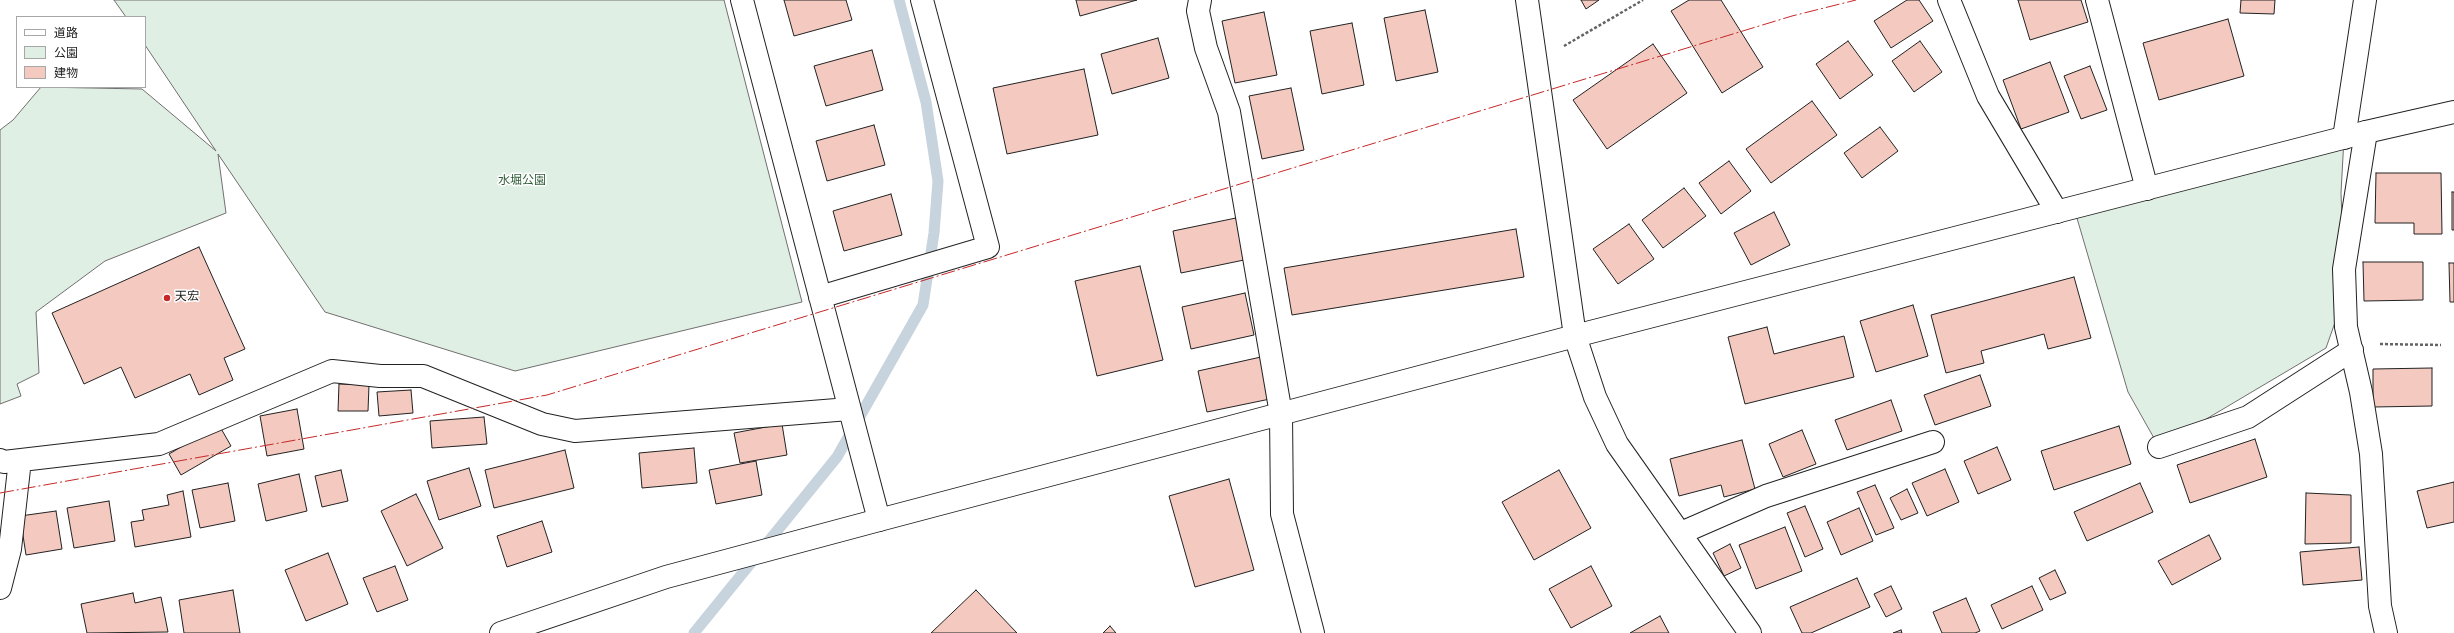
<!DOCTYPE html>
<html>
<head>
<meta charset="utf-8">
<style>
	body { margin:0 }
	#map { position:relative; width:2454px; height:633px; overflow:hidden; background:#fff; font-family:Overpass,"Noto Sans JP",sans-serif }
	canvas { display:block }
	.legend { position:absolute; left:16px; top:16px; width:130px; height:72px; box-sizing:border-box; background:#fff; border:1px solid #a7a7a7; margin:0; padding:5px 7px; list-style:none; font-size:12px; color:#222 }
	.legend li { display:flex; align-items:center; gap:8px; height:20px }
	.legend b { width:20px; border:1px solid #a7a7a7 }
</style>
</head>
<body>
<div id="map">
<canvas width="2454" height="633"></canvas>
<ul class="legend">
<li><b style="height:5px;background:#fff"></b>道路</li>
<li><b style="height:11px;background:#e0efe3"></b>公園</li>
<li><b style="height:11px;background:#f3c9c0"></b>建物</li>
</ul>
</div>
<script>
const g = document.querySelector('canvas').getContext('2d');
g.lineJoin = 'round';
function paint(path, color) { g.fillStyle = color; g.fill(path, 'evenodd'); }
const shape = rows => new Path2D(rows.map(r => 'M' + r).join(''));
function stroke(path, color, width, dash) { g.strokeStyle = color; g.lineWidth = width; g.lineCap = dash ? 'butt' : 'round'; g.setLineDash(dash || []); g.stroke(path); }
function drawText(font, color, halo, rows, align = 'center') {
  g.font = font + ' Overpass,"Noto Sans JP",sans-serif'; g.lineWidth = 3; g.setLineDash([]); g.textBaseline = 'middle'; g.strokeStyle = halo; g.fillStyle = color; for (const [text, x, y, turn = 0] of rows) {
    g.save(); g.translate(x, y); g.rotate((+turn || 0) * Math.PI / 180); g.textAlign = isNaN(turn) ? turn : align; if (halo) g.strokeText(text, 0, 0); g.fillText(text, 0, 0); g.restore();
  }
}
const green = shape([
	[114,0,724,0,802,302,515,371,325,312,218,154,226,213,105,261,36,312,39,373,17,384,21,396,0,404,0,130,13,120,41,87,142,89,216,151,145,45,145,17,126,17,114,0],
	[2344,138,2341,193,2345,294,2326,348,2159,447,2128,392,2074,208,2344,138]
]);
const stream = shape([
	[694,633,837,457,923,305,934,233,938,181,926,102,899,0]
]);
const building = shape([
	[784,0,846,0,852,20,794,36,784,0],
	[1076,0,1137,0,1080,16,1076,0],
	[1581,0,1599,0,1586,9,1581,0],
	[1689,0,1721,0,1763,67,1722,93,1671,11,1689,0],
	[1907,0,1919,0,1933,21,1891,48,1874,21,1907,0],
	[2018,0,2081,0,2088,22,2030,40,2018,0],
	[2241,0,2275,0,2274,14,2240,13,2241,0],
	[1425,10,1438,72,1396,81,1384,18,1425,10],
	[1264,12,1277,75,1235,83,1222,21,1264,12],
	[2228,19,2244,76,2159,100,2143,43,2228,19],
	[1352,23,1364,85,1322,94,1310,31,1352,23],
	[1158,38,1169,78,1112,94,1101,54,1158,38],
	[1848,41,1873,75,1840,99,1816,64,1848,41],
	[1920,41,1942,72,1914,92,1892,61,1920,41],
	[1653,44,1687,93,1607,149,1573,100,1653,44],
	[872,50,883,90,826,106,814,66,872,50],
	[2050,62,2069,112,2021,129,2003,80,2050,62],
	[2090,66,2107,110,2081,119,2064,76,2090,66],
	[1084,69,1098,135,1007,154,993,88,1084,69],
	[1291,88,1304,150,1262,159,1249,96,1291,88],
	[1812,101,1837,135,1771,183,1746,149,1812,101],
	[874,125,885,165,827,181,816,141,874,125],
	[1880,127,1898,151,1862,178,1844,153,1880,127],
	[1729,161,1751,191,1721,214,1699,183,1729,161],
	[2376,173,2441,173,2442,234,2414,234,2414,223,2375,223,2376,173],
	[1684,188,1706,216,1663,248,1642,220,1684,188],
	[2452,192,2454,192,2454,230,2452,230,2452,192],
	[891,194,902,235,844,251,833,211,891,194],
	[1774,212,1790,245,1751,265,1734,233,1774,212],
	[1236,218,1244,260,1181,273,1173,231,1236,218],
	[1629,224,1654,259,1618,284,1593,249,1629,224],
	[1516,229,1524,277,1292,315,1284,268,1516,229],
	[199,247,245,349,224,358,233,380,199,395,190,374,135,398,121,367,84,384,52,313,199,247],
	[2363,262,2423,262,2423,300,2364,301,2363,262],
	[2449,263,2454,263,2454,302,2450,302,2449,263],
	[1140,266,1163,360,1097,376,1075,281,1140,266],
	[2074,277,2091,338,2048,349,2044,334,1981,351,1984,363,1946,373,1931,315,2074,277],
	[1245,293,1254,335,1191,349,1182,307,1245,293],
	[1913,305,1928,356,1876,372,1860,321,1913,305],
	[1767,327,1774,354,1844,336,1854,377,1745,404,1728,337,1767,327],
	[1261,357,1270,399,1207,412,1198,371,1261,357],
	[2432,368,2432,406,2373,407,2373,369,2432,368],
	[1980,375,1991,406,1935,425,1924,395,1980,375],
	[339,384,369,385,368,411,338,411,339,384],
	[411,390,413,413,379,416,377,392,411,390],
	[1891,400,1902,431,1847,450,1835,420,1891,400],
	[297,409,304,449,267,456,260,416,297,409],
	[484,417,487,444,432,448,430,421,484,417],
	[782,424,787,455,740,463,734,433,782,424],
	[219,425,231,446,181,475,169,454,219,425],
	[2119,426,2131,464,2054,490,2041,451,2119,426],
	[1802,430,1816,464,1783,477,1769,444,1802,430],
	[2255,439,2267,477,2190,503,2177,465,2255,439],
	[1742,440,1755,489,1724,497,1721,485,1679,496,1670,459,1742,440],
	[1997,447,2011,480,1978,494,1964,461,1997,447],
	[694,448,697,483,642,488,639,453,694,448],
	[565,450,574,488,494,508,485,470,565,450],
	[756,461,762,495,716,504,709,470,756,461],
	[469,468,481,506,439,520,427,481,469,468],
	[1945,469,1959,502,1927,516,1912,483,1945,469],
	[341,470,348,501,322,507,315,476,341,470],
	[1559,470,1591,528,1534,560,1502,502,1559,470],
	[299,474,307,511,266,521,258,484,299,474],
	[1229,479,1254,570,1195,587,1169,496,1229,479],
	[2454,482,2454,522,2427,528,2417,491,2454,482],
	[228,483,235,521,200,528,192,490,228,483],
	[2140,483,2153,512,2087,541,2074,512,2140,483],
	[1875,485,1894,528,1876,535,1857,492,1875,485],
	[1907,489,1918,513,1901,520,1890,498,1907,489],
	[183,491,191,537,135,547,131,522,144,520,142,510,169,505,167,495,183,491],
	[2306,493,2351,495,2351,543,2305,544,2306,493],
	[416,494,443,548,407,566,381,511,416,494],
	[109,501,115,541,74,548,67,508,109,501],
	[1805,506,1823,549,1805,557,1787,513,1805,506],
	[1859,508,1873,541,1841,555,1827,522,1859,508],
	[56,511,62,549,26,555,20,516,56,511],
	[542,521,552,552,507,567,497,536,542,521],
	[1785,527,1802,571,1756,589,1739,545,1785,527],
	[2209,535,2221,559,2172,585,2158,561,2209,535],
	[1730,544,1741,568,1724,576,1713,553,1730,544],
	[2359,547,2362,580,2303,585,2300,552,2359,547],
	[328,553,348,604,306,621,285,570,328,553],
	[395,566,408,600,377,612,363,578,395,566],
	[1591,566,1612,606,1571,628,1549,589,1591,566],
	[2055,570,2066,593,2050,600,2039,578,2055,570],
	[1857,578,1870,607,1811,633,1802,633,1790,607,1857,578],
	[1891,586,1902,609,1886,617,1874,594,1891,586],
	[2032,586,2043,610,2002,629,1991,605,2032,586],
	[233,590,240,633,184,633,179,600,233,590],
	[976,590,1017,633,931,633,976,590],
	[133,593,135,603,161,597,168,632,87,633,81,604,133,593],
	[1966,598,1980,631,1975,633,1942,633,1933,612,1966,598],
	[1660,616,1669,633,1630,633,1660,616],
	[1110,626,1116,633,1103,633,1110,626],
	[1901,630,1902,633,1893,633,1901,630]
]);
const path = shape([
	[1564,46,1643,0],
	[2380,344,2441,345]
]);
const street = shape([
	[742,0,879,520],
	[1200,0,1198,11,1206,48,1229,112,1281,414,1282,514,1313,633],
	[1949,0,1988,96,2057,212],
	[2097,0,2147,189],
	[2366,132,2344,269,2346,327,2361,392,2371,454,2380,606,2386,633],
	[2344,138,2365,0],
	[820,297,988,247,922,0],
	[1575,336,1595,397,1617,444,1750,633],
	[2159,447,2248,417,2352,350],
	[0,460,4,462,159,444,332,371,380,376,423,376,542,424,575,431,849,409],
	[1681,533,1766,496,1933,442],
	[0,588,10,549,20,460]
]);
const secondary = shape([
	[1527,0,1575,336],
	[501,633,666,577,879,520,1575,336,2366,132,2454,112]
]);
const power = shape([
	[0,493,547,395,1792,16,1856,0]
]);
const markers = [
	[167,298,4,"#c62828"]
];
const parkNames = [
	["水堀公園",522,182]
];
const poiNames = [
	["天宏",175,298]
];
paint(green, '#e0efe3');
stroke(green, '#6f6f6f', 1);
stroke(stream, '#c7d3dd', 11);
paint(building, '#f3c9c0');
stroke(building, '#222', 1);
stroke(street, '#222', 24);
stroke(secondary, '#222', 24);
stroke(path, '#646464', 2.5, [3, 2]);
stroke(street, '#fff', 22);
stroke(secondary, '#fff', 22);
stroke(power, '#c62828', 1, [14, 3, 2, 3]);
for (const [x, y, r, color] of markers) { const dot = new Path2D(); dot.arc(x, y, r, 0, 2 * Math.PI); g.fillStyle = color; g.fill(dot); stroke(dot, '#fff', 1.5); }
drawText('12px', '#2f5e38', '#fff', parkNames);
drawText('12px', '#222', '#fff', poiNames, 'left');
</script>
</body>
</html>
